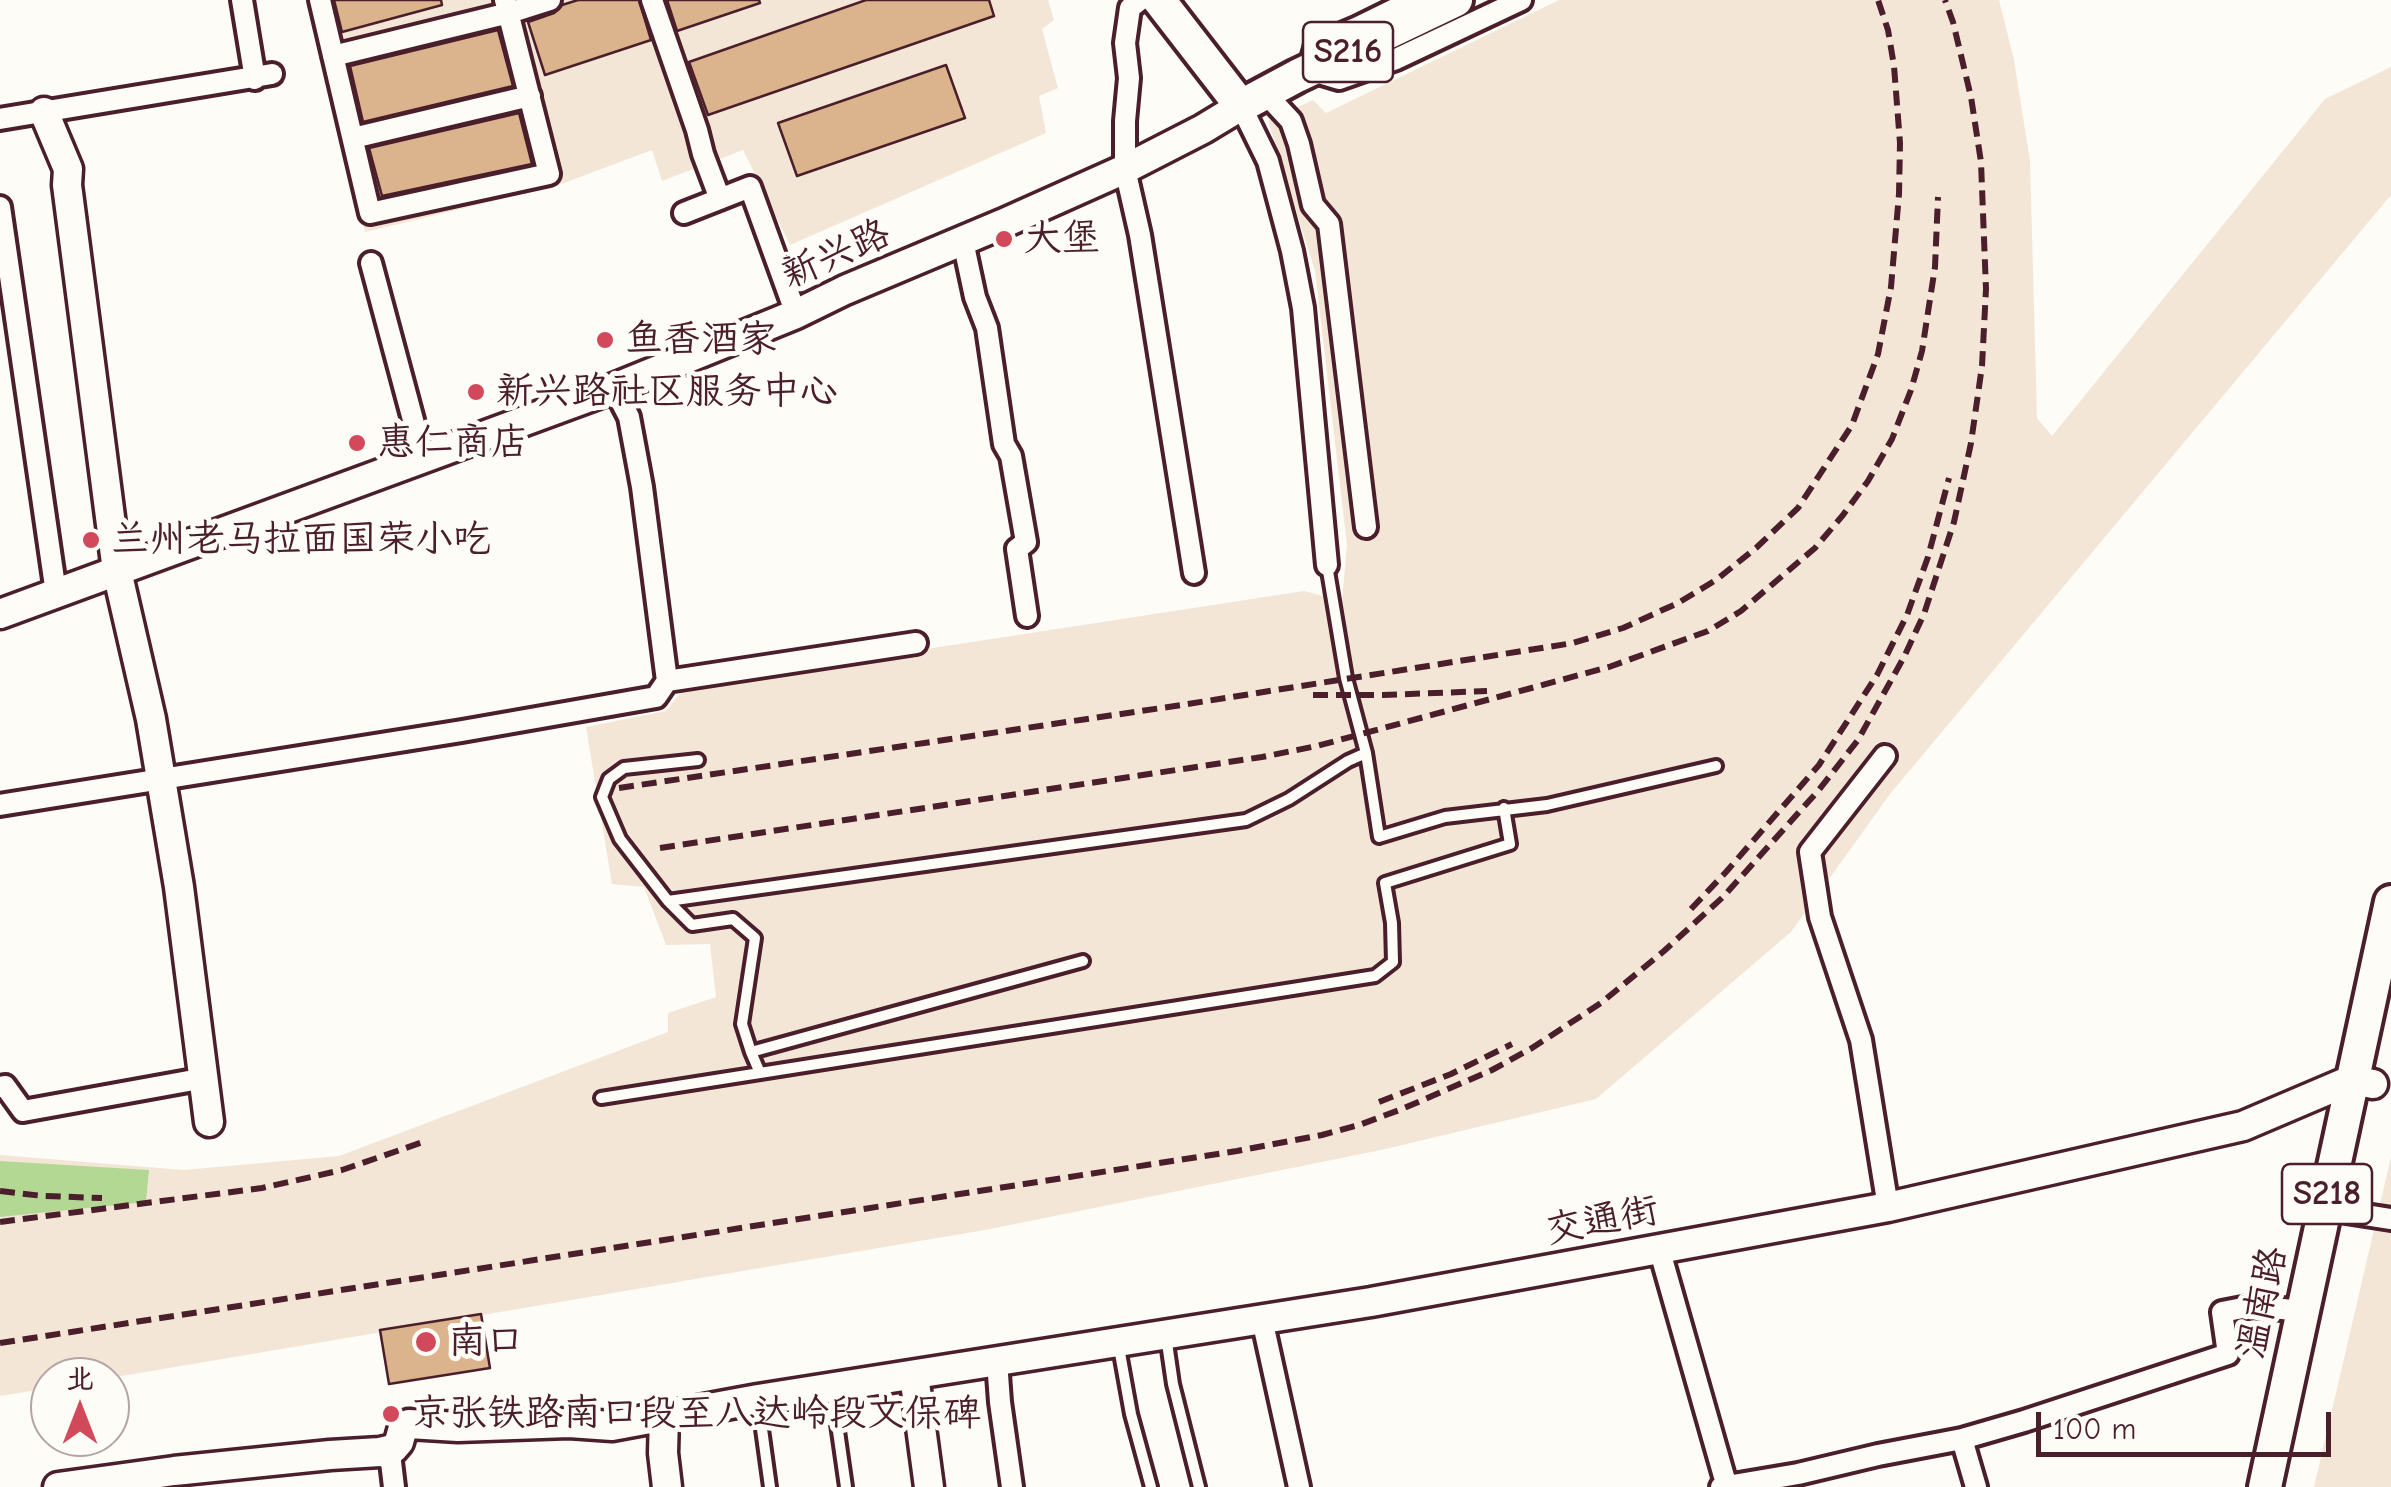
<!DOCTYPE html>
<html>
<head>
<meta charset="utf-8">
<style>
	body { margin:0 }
	#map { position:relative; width:2391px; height:1487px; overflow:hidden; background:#fdfcf7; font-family:"Comic Neue","LXGW WenKai TC",sans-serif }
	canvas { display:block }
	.north { position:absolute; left:30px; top:1357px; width:100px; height:100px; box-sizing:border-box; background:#fdfcf7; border:2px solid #b5a4a5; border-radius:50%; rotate:0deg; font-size:28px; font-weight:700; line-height:40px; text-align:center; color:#4a1f2b }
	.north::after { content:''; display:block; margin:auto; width:35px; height:45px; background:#d1495b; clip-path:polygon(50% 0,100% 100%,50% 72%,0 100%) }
	.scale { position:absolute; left:2036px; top:1412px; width:295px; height:45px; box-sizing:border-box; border:5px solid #4a1f2b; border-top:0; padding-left:12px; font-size:30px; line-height:35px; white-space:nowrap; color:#4a1f2b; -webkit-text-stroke:8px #fdfcf7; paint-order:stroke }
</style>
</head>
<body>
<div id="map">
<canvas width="2391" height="1487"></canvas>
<div class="north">北</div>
<div class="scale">100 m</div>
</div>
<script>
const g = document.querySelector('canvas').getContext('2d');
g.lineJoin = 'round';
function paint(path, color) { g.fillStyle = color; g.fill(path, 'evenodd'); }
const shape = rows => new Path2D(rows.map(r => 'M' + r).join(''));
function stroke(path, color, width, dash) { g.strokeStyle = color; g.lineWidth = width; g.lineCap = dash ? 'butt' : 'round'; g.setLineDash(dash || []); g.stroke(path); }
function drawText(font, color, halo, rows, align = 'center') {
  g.font = font + ' "Comic Neue","LXGW WenKai TC",sans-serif'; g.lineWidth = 10; g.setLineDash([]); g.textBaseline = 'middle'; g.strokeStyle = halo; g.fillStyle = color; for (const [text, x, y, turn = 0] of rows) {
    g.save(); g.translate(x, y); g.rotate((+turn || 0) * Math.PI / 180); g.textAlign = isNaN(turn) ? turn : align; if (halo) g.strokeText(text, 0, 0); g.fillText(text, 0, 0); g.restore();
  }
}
const built = shape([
	[312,0,1048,0,1054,20,1042,29,1058,88,1039,96,1046,133,790,245,743,150,662,181,652,150,556,186,365,232],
	[1559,0,1999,0,2014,60,2030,161,2037,418,2052,436,2325,99,2391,67,2391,195,1890,794,1791,932,1596,1099,1381,1150,985,1230,110,1378,50,1377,50,1388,0,1396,0,1155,184,1170,339,1156,668,1032,668,1013,716,997,710,944,666,945,644,887,612,884,586,727,666,711,686,686,1304,591,1342,601,1347,545,1315,271,1268,121,1313,100,1326,113],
	[2391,1157,2391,1487,2314,1487]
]);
const green = shape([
	[0,1161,149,1170,146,1202,0,1217]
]);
const building = shape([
	[334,0,441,0,442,5,342,32,334,0],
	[578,0,639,0,651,40,545,75,528,22,554,13,562,5,578,0],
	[667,0,759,0,760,3,677,31,667,0],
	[866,0,989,0,994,16,708,115,689,62,866,0],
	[498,30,513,86,363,122,350,66,498,30],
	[946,65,965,118,797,176,778,123,946,65],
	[519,113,532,164,382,196,369,148,519,113],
	[481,1314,490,1368,389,1384,380,1330,481,1314]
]);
const lane = shape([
	[1327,565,1346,678,1366,753,1379,837,1445,817,1547,805,1716,766],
	[698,760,624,768,609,779,602,797,620,839,668,901,692,925,733,919,755,938,742,1024,751,1052,1083,961],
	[668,901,1246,820,1289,799,1348,761,1366,753],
	[760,1073,1375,976,1393,962,1392,923,1385,883,1510,844,1504,808],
	[601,1098,760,1073,751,1052],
	[1166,1336,1173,1384,1199,1487],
	[1118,1342,1131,1414,1151,1487],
	[832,1389,846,1487],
	[758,1400,770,1487]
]);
const street = shape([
	[242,0,255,79],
	[320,0,370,213,549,174,505,0],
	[652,0,697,130,703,154,720,199],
	[1140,0,1130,8,1125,43,1129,78,1125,121,1125,169,1140,235,1194,573],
	[1413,0,1358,27,1316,45,1309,70,1339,79,1396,59,1521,0],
	[333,56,509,13,550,0],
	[1265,93,1291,121,1299,144,1313,205,1329,224,1366,527],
	[1241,106,1268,161,1292,251,1303,308,1327,565],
	[0,119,272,74],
	[353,138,530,96],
	[0,207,56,593],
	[684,213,750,187,796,314],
	[963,241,975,297,987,328,1004,444,1011,456,1026,542,1017,549,1027,616],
	[371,263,424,461],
	[614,388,629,417,642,487,667,681],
	[1885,756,1810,852,1820,917,1861,1040,1888,1207],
	[0,805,462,731,656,697,667,681,916,643],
	[0,1087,5,1086,23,1111,205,1078],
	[2346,1212,2391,1219],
	[1659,1248,1727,1487],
	[1262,1319,1299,1487],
	[997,1361,1000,1402,1012,1487],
	[1962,1439,1976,1487],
	[380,1452,391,1462,394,1487],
	[1721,1487,1798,1474,1878,1455,1962,1439,2024,1421,2228,1354,2222,1312,2253,1306,2302,1311]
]);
const secondary = shape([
	[44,112,68,169,67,185,117,571,151,719,179,887,209,1122],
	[0,614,614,388,796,314,845,290,1002,224,1125,169,1203,129,1241,106],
	[914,1375,929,1487],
	[664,1417,663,1453,667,1487],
	[58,1487,174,1471,330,1455,380,1452,393,1449,399,1442,402,1431,409,1424,458,1427,569,1423,612,1426,758,1399,1371,1302,1888,1207,2243,1126,2351,1080,2373,1084]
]);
const primary = shape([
	[1159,0,1241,106,1297,76,1456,0],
	[2265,1487,2391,902]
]);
const rail = shape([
	[1313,695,1383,695,1487,691],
	[619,788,1175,706,1573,643,1623,628,1678,603,1716,580,1756,548,1798,508,1852,425,1878,354,1891,287,1899,194,1900,143,1894,66,1888,30,1878,0],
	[660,848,1262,757,1317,746,1609,667,1708,631,1741,611,1815,548,1843,515,1868,481,1892,439,1911,390,1922,351,1935,267,1938,197],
	[1691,909,1726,872,1819,765,1877,675,1907,615,1928,557,1949,478],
	[1379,1102,1451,1074,1512,1044],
	[0,1191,43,1196,102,1198],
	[0,1222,262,1188,342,1170,423,1142],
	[0,1343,1237,1151,1322,1135,1359,1125,1402,1109,1492,1070,1532,1048,1601,1003,1664,951,1723,897,1818,791,1858,740,1904,657,1924,614,1954,522,1971,443,1982,366,1986,289,1981,162,1971,97,1953,22,1945,0]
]);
const markers = [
	[1004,239,10,"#d1495b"],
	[605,340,10,"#d1495b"],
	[476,392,10,"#d1495b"],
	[357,443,10,"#d1495b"],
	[91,540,10,"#d1495b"],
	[426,1342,12,"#d1495b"],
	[391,1414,10,"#d1495b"]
];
const shields = [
	[1348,52,90],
	[2327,1194,90]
];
const shieldNames = [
	["S216",1348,52],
	["S218",2327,1194]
];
const poiNames = [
	["大堡",1024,239],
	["鱼香酒家",625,340],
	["新兴路社区服务中心",496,392],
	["惠仁商店",377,443],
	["兰州老马拉面国荣小吃",111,540],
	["南口",448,1342],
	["京张铁路南口段至八达岭段文保碑",411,1414]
];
const streetNames = [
	["新兴路",836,255,-24],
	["交通街",1602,1221,-11],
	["温南路",2263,1303,-78]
];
paint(built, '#f3e6d7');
paint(green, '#b2d893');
paint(building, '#dbb38c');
stroke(building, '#4a1f2b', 2.5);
stroke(lane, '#4a1f2b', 18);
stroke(street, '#4a1f2b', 28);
stroke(secondary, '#4a1f2b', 35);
stroke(primary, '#4a1f2b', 40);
stroke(lane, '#fdfcf7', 10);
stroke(street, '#fdfcf7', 20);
stroke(secondary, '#fdfcf7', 28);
stroke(primary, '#fdfcf7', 32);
stroke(rail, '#4a1f2b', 6, [15, 8]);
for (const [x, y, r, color] of markers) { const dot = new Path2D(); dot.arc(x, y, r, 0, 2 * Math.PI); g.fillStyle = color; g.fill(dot); stroke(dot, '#fdfcf7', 4); }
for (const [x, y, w] of shields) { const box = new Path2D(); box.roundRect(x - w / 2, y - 30, w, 60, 8); g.fillStyle = '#fdfcf7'; g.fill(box); stroke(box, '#4a1f2b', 2.5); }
drawText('bold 35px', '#4a1f2b', null, shieldNames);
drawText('38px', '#4a1f2b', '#fdfcf7', poiNames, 'left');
drawText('38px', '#4a1f2b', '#fdfcf7', streetNames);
</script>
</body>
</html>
